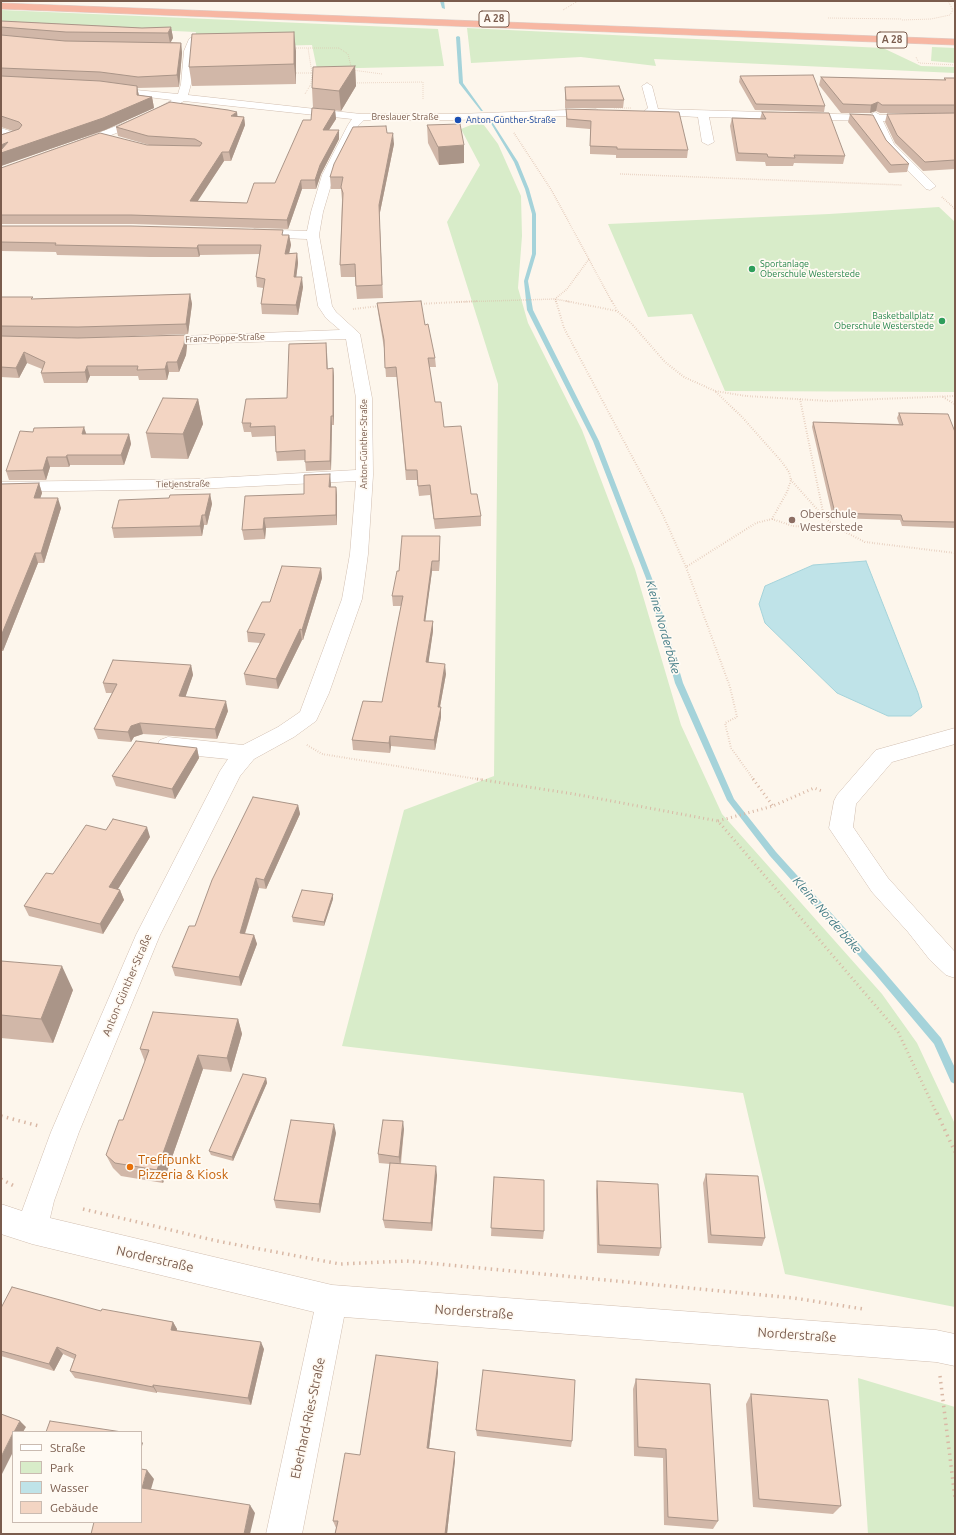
<!DOCTYPE html>
<html>
<head>
<meta charset="utf-8">
<style>
	body { margin:0 }
	#map { position:relative; width:956px; height:1535px; overflow:hidden; background:#fdf6ec; font-family:Ubuntu,sans-serif }
	canvas { display:block }
	.frame { position:absolute; inset:0; border:2px solid #7a5c4d; pointer-events:none }
	.legend { position:absolute; left:12px; top:1431px; width:130px; height:92px; box-sizing:border-box; background:#fffaf3; border:1px solid #cabbb1; margin:0; padding:5px 7px; list-style:none; font-size:12px; color:#7a5c4d }
	.legend li { display:flex; align-items:center; gap:8px; height:20px }
	.legend b { width:20px; border:1px solid #cabbb1 }
</style>
</head>
<body>
<div id="map">
<canvas width="956" height="1535"></canvas>
<div class="frame"></div>
<ul class="legend">
<li><b style="height:5px;background:#fff"></b>Straße</li>
<li><b style="height:11px;background:#d8ecc9"></b>Park</li>
<li><b style="height:11px;background:#bfe3e8"></b>Wasser</li>
<li><b style="height:11px;background:#f3d5c3"></b>Gebäude</li>
</ul>
</div>
<script>
const g = document.querySelector('canvas').getContext('2d');
g.lineJoin = 'round';
function paint(path, color) { g.fillStyle = color; g.fill(path, 'evenodd'); }
const shape = rows => new Path2D(rows.map(r => 'M' + r).join(''));
function stroke(path, color, width, dash) { g.strokeStyle = color; g.lineWidth = width; g.lineCap = dash ? 'butt' : 'round'; g.setLineDash(dash || []); g.stroke(path); }
function drawText(font, color, halo, rows, align = 'center') {
  g.font = font + ' Ubuntu,sans-serif'; g.lineWidth = 3.5; g.setLineDash([]); g.textBaseline = 'middle'; g.strokeStyle = halo; g.fillStyle = color; for (const [text, x, y, turn = 0] of rows) {
    g.save(); g.translate(x, y); g.rotate((+turn || 0) * Math.PI / 180); g.textAlign = isNaN(turn) ? turn : align; if (halo) g.strokeText(text, 0, 0); g.fillText(text, 0, 0); g.restore();
  }
}
const green = shape([
	[1,10,438,29,444,66,317,69,312,45,220,47,195,38,196,32,1,23],
	[467,28,883,48,921,66,955,67,955,73,654,59,656,66,581,57,471,63],
	[932,47,955,48,955,63,931,61],
	[481,121,498,144,521,196,522,236,518,288,528,323,582,430,635,569,681,725,722,814,882,994,917,1043,955,1124,955,1307,785,1274,743,1093,342,1046,404,810,494,776,498,384,447,222,480,165,461,129],
	[939,207,955,222,955,392,725,391,692,314,648,317,608,224,829,214],
	[858,1378,955,1407,955,1534,868,1534]
]);
const water = shape([
	[866,561,918,693,922,707,911,716,888,716,837,693,765,623,759,604,765,586,813,565,866,561]
]);
const stream = shape([
	[440,1,444,1,445,9,442,8,440,1],
	[458,36,460,37,463,83,483,111,481,111,459,83,456,37,458,36],
	[489,120,491,120,518,162,529,189,536,214,536,254,528,281,533,310,599,441,653,581,683,683,734,799,776,852,881,968,941,1038,955,1068,955,1084,951,1082,934,1044,875,974,770,856,727,800,675,683,647,581,593,441,527,310,524,281,532,254,532,214,525,189,514,162,489,120]
]);
const pathFar4 = shape([
	[939,1,948,1],
	[563,10,578,1],
	[828,18,902,19],
	[902,20,931,19,950,15,953,10,948,1],
	[294,48,339,48,348,54,352,70,382,74],
	[916,57,919,63,955,65],
	[294,73,312,73,308,48],
	[353,83,423,82,423,100],
	[305,94,311,84,312,73],
	[614,108,631,108]
]);
const pathFar3 = shape([
	[514,133,552,191,612,302],
	[44,153,60,147],
	[620,174,902,185],
	[942,197,955,209],
	[457,302,555,299,567,289,589,259],
	[556,302,555,299,571,302]
]);
const pathFar2 = shape([
	[556,301,564,328,663,515,686,567],
	[566,301,617,311],
	[612,301,617,311,631,323,665,362,684,377,715,391,746,396,829,401,955,396],
	[419,304,477,301],
	[353,309,380,306],
	[716,392,742,417,782,462,789,472,791,480,787,492,772,519,756,523,686,567,730,687,737,717,725,723,731,748,754,780],
	[943,397,955,404],
	[800,399,824,517],
	[791,480,824,517,837,528,865,542,955,553],
	[772,519,793,526,837,528],
	[307,745,322,754,483,780]
]);
const pathFar1 = shape([
	[477,779,574,794,718,821,898,1032,937,1114],
	[753,779,773,806],
	[718,821,773,806,814,788,822,791]
]);
const path = shape([
	[937,1113,955,1152],
	[1,1116,39,1126],
	[1,1179,16,1187],
	[83,1209,217,1241,340,1264,407,1261,794,1298,863,1309],
	[940,1376,955,1498]
]);
const minor = shape([
	[194,36,199,39,194,51,191,84,188,95,361,114,457,114,596,109,601,112,596,115,457,120,364,120,358,126,334,175,323,212,319,235,332,306,336,312,360,334,372,398,373,475,368,554,362,599,329,693,316,721,294,737,254,759,240,776,160,935,79,1132,54,1201,50,1218,332,1285,936,1330,955,1334,955,1366,936,1362,344,1317,302,1534,266,1534,314,1312,32,1244,1,1234,1,1204,22,1211,51,1132,136,935,220,771,228,759,168,753,160,750,157,745,160,740,168,737,243,745,278,727,300,712,342,599,350,554,356,481,196,489,1,492,1,482,196,479,356,470,356,398,346,339,156,345,151,344,149,341,151,338,156,337,340,330,326,318,318,306,307,239,254,237,248,233,254,229,307,231,311,212,322,175,348,125,352,119,184,101,155,118,83,146,75,146,73,144,75,142,147,114,172,100,108,92,104,91,103,89,104,87,178,94,181,84,184,51,189,39,194,36],
	[647,83,652,86,658,109,870,115,875,112,880,115,955,114,955,120,883,121,894,144,936,186,930,190,926,189,885,147,872,121,709,117,714,142,708,145,702,142,698,117,644,114,643,112,648,108,642,86,647,83],
	[1,128,22,135,24,137,22,139,1,146,1,139,7,137,1,135,1,128],
	[955,728,955,744,892,762,856,804,853,827,888,878,955,952,955,978,946,975,930,960,908,932,872,892,829,828,834,801,837,795,876,750,955,728]
]);
const highway = shape([
	[1,3,955,39,955,45,1,9,1,3]
]);
const wall = shape([
	[1,21,142,28,171,27,173,38,171,42,181,43,182,53,179,87,137,88,139,95,152,97,154,108,105,130,1,166,1,132,2,134,13,131,1,127],
	[296,51,296,84,192,86,189,67],
	[355,66,356,86,341,111,313,108,312,88],
	[740,76,825,106,824,112,755,110,739,82],
	[821,77,944,80,944,78,955,78,955,113,880,113,876,111,870,113,841,113,819,85],
	[565,87,624,100,623,108,565,108],
	[566,109,688,150,687,158,616,158,616,155,590,154,590,129,566,127],
	[335,110,336,119,329,130,339,139,321,174,316,189,302,189,288,229,133,224,1,224,1,168,149,145,118,136,116,127,238,116,244,117,245,125,231,161,224,161,197,201,247,203,275,183,311,120],
	[762,112,845,156,843,164,794,163,793,166,766,166,765,162,736,161,730,126,732,118,760,119],
	[955,113,955,169,923,171,895,143,885,122,887,114],
	[850,114,909,164,907,172,889,173,848,122],
	[427,125,464,145,464,163,439,165,428,143],
	[387,133,394,144,379,217,383,298,357,299,355,277,341,277,340,265,342,200,341,189,331,189,330,177],
	[1,226,289,235,291,245,289,253,297,253,298,263,296,277,303,287,298,315,262,314,261,304,263,288,257,287,256,277,260,254,200,255,199,257,150,257,57,255,56,252,1,251],
	[190,294,192,304,188,334,81,338,1,336,1,297,33,299],
	[377,303,425,325,435,358,436,367,429,367,435,402,444,427,471,494,481,516,481,526,435,529,430,495,419,496,417,480,406,480,397,377,386,377,384,348,378,312],
	[185,335,187,345,186,355,179,372,169,372,167,380,139,380,138,376,90,376,87,383,44,383,41,373,42,369,27,363,19,378,1,377,1,336,78,338],
	[326,343,327,369,333,368,334,377,334,425,332,425,331,470,306,471,305,460,277,461,276,452,275,436,252,437,251,432,244,432,242,423,287,398],
	[198,399,203,424,188,459,151,458,146,433],
	[899,413,955,432,955,528,902,526,900,520,833,518,812,427,813,422,899,424,897,418],
	[86,434,129,434,131,444,124,465,70,465,69,467,50,467,46,480,9,480,6,471],
	[39,483,42,493,40,498,61,508,44,563,38,563,3,651,1,651,1,484],
	[331,484,331,487,336,487,337,496,337,525,266,528,265,539,244,540,242,530,304,494],
	[210,494,212,504,207,525,204,525,202,536,114,538,112,528,169,498],
	[440,546,439,571,432,571,425,621,433,621,433,631,428,663,446,674,440,707,441,707,441,717,435,750,391,746,390,753,353,750,352,740,382,702,401,606,393,606,392,596,399,571],
	[321,568,322,578,303,640,302,640,278,689,246,685,244,674,260,643,248,642,247,632,270,602],
	[191,665,193,675,185,697,228,711,217,739,143,734,134,737,131,742,98,739,94,729,112,693,106,693,103,683],
	[197,748,199,758,175,799,116,786,112,776],
	[298,805,300,814,266,889,259,888,245,934,254,935,257,944,241,986,175,976,172,967,195,926],
	[106,830,150,837,118,889,120,890,124,900,103,934,29,916,24,906,53,874],
	[333,899,324,926,293,922,292,917],
	[1,961,73,990,53,1043,1,1038],
	[238,1019,242,1034,231,1072,203,1069,163,1183,121,1176,113,1168,106,1155,123,1120,145,1062,140,1049],
	[266,1078,267,1083,233,1161,211,1155,209,1151],
	[404,1129,401,1164,437,1175,432,1231,385,1228,383,1220,390,1164,379,1163,378,1154],
	[336,1133,320,1213,276,1208,274,1200],
	[706,1174,765,1238,762,1246,708,1243,703,1183],
	[494,1177,544,1231,543,1239,491,1236],
	[597,1181,661,1248,659,1256,597,1253,596,1190],
	[1,1308,101,1311,173,1322,177,1329,177,1331,264,1349,251,1405,157,1392,157,1393,75,1378,70,1371,74,1359,63,1354,54,1371,1,1356],
	[438,1372,429,1448,455,1452,455,1460,447,1534,335,1534,336,1528,333,1521,360,1455],
	[636,1379,718,1521,713,1529,664,1525,663,1458,634,1456,633,1389],
	[751,1394,841,1506,833,1514,753,1507,746,1404],
	[476,1430,572,1441,571,1447,477,1436]
]);
const shadedWall = shape([
	[171,27,173,38,170,43,168,33],
	[294,32,296,51,296,84,294,64],
	[181,43,182,53,179,87,177,75],
	[355,66,356,86,341,111,339,91],
	[137,86,139,97,152,97,154,108,105,130,1,166,1,145,137,95],
	[878,102,876,111,870,113,871,105],
	[335,110,336,119,323,139,323,130],
	[237,112,238,120,231,116],
	[244,117,245,125,231,161,229,152],
	[339,130,339,139,321,174,316,189,315,180,320,165],
	[393,133,394,144,379,217,383,298,379,205],
	[464,145,464,163,439,165,438,147],
	[222,152,224,161,192,210,190,201],
	[301,180,302,189,288,229,287,220],
	[289,235,291,245,287,263,285,254],
	[198,245,200,255,199,257,197,248],
	[297,253,298,263,295,287,294,277],
	[302,277,303,287,298,315,296,305],
	[190,294,192,304,188,334,186,324],
	[185,335,187,345,186,355,179,372,177,362],
	[326,343,327,352,328,378,327,369],
	[24,352,27,363,19,378,16,368],
	[167,362,169,372,167,380,165,369],
	[87,366,90,376,87,383,85,372],
	[333,368,334,377,334,425,333,416],
	[198,399,203,424,188,459,183,434],
	[331,416,332,425,331,470,330,461],
	[84,427,87,436,82,434],
	[129,434,131,444,124,465,121,455],
	[67,455,70,465,69,467,66,457],
	[47,457,50,467,46,480,43,470],
	[330,474,331,484,330,497,329,487],
	[39,483,42,493,37,508,34,498],
	[336,487,337,496,337,525,336,515],
	[210,494,212,504,207,525,205,515],
	[58,498,61,508,44,563,41,553],
	[202,515,204,525,202,536,200,526],
	[264,518,266,528,265,539,263,529],
	[440,536,440,546,439,571,439,561],
	[35,553,38,563,3,651,1,646,1,636],
	[432,561,432,571,424,631,424,621],
	[321,568,322,578,303,640,302,630],
	[433,621,433,631,427,673,426,662],
	[300,629,302,640,278,689,276,679],
	[445,664,446,674,438,717,438,707],
	[191,665,193,675,182,707,179,696],
	[226,701,228,711,217,739,215,729],
	[441,707,441,717,435,750,434,740],
	[140,723,143,734,134,737,131,742,128,732,131,726],
	[390,736,391,746,390,753,389,743],
	[197,748,199,758,175,799,172,789],
	[298,805,300,814,266,889,264,880],
	[147,827,150,837,113,897,109,887],
	[256,878,259,888,242,942,240,933],
	[120,890,124,900,103,934,100,924],
	[333,894,333,899,324,926,324,922],
	[254,935,257,944,241,986,239,977],
	[62,966,73,990,53,1043,41,1019],
	[238,1019,242,1034,231,1072,227,1058],
	[198,1055,203,1069,163,1183,157,1170],
	[266,1078,267,1083,233,1161,232,1157],
	[403,1121,404,1129,400,1165,399,1157],
	[334,1124,336,1133,320,1213,319,1204],
	[436,1166,437,1175,432,1231,431,1223],
	[173,1322,177,1329,175,1337,171,1330],
	[261,1342,264,1349,251,1405,248,1398],
	[57,1347,63,1354,54,1371,49,1364],
	[438,1362,438,1372,428,1457,427,1448],
	[153,1385,157,1392,157,1393,153,1387],
	[20,1421,26,1427,23,1432,14,1432],
	[13,1433,13,1452,1,1476,1,1457],
	[141,1441,143,1443,141,1449],
	[455,1452,455,1460,447,1534,445,1534],
	[147,1470,154,1479,149,1496,142,1488],
	[250,1505,255,1513,250,1534,244,1534]
]);
const building = shape([
	[1,21,142,28,171,27,168,33,66,32,1,27,1,21],
	[294,32,294,64,189,67,192,34,294,32],
	[1,35,65,41,181,43,177,75,138,77,100,72,1,68,1,35],
	[355,66,339,91,312,88,313,67,355,66],
	[813,75,825,106,756,104,740,76,813,75],
	[1,76,100,81,137,86,137,95,152,97,103,118,1,153,1,150,8,142,1,145,1,135,19,129,22,125,19,122,1,116,1,76],
	[821,77,946,80,944,78,955,78,955,105,882,105,878,102,871,105,843,104,821,77],
	[619,86,624,100,566,100,565,87,619,86],
	[170,102,228,110,237,112,231,116,244,117,229,152,222,152,190,201,247,203,254,183,275,183,303,120,311,120,312,108,335,110,323,130,339,130,320,165,315,180,301,180,287,220,131,215,1,215,1,168,100,133,147,145,200,146,202,143,195,139,148,136,116,127,170,102],
	[566,109,679,112,688,150,617,149,617,147,590,146,591,121,567,119,566,109],
	[762,112,829,113,845,156,794,155,795,158,768,157,767,154,738,153,732,118,766,119,762,112],
	[955,113,955,160,925,162,897,135,887,114,955,113],
	[850,114,873,115,886,140,909,164,891,165,850,114],
	[460,124,464,145,438,147,427,125,460,124],
	[386,126,387,133,393,133,379,205,382,285,356,286,355,264,340,265,343,193,341,187,343,177,330,177,334,164,353,127,386,126],
	[1,226,131,226,283,230,282,235,289,235,285,254,297,253,294,277,302,277,296,305,261,304,265,279,256,277,261,245,198,245,197,248,148,247,55,245,56,243,1,242,1,226],
	[190,294,186,324,78,327,1,326,1,297,33,297,31,299,190,294],
	[421,301,425,325,428,324,435,358,428,358,435,402,441,402,444,427,461,426,471,494,477,494,481,516,434,519,430,485,418,486,417,470,406,470,396,367,385,368,384,340,377,303,421,301],
	[185,335,184,345,177,362,167,362,165,369,137,370,138,366,87,366,85,372,41,373,45,362,24,352,16,368,1,367,1,336,78,338,185,335],
	[326,343,327,369,333,368,333,416,331,416,330,461,305,462,305,450,276,452,275,426,250,427,251,423,242,423,246,399,287,398,289,344,326,343],
	[163,398,198,399,183,434,146,433,163,398],
	[899,413,948,414,955,432,955,522,903,521,901,515,835,513,813,422,903,425,899,413],
	[84,427,82,434,129,434,121,455,67,455,66,457,47,457,43,470,6,471,20,431,33,432,34,428,84,427],
	[330,474,329,487,336,487,336,515,264,518,263,529,242,530,245,496,304,494,304,475,330,474],
	[39,483,34,498,58,498,41,553,35,553,1,636,1,484,39,483],
	[210,494,205,515,202,515,200,526,112,528,119,500,169,498,170,495,210,494],
	[402,536,440,536,439,561,432,561,424,621,433,621,426,662,445,664,438,707,441,707,434,740,390,736,389,743,352,740,363,701,382,702,403,596,392,596,397,571,399,571,402,536],
	[282,566,321,568,302,630,300,629,276,679,244,674,265,634,247,632,262,602,270,602,282,566],
	[113,660,191,665,179,696,226,701,215,729,140,723,131,726,128,732,94,729,117,684,103,683,113,660],
	[136,741,197,748,172,789,112,776,136,741],
	[253,797,298,805,264,880,256,878,240,933,254,935,239,977,172,967,189,926,195,926,212,880,253,797],
	[113,819,147,827,109,887,120,890,100,924,24,906,46,873,53,874,86,825,106,830,113,819],
	[302,890,333,894,324,922,292,917,302,890],
	[1,961,62,966,41,1019,1,1015,1,961],
	[153,1012,238,1019,227,1058,198,1055,157,1170,115,1163,106,1155,119,1120,123,1120,149,1050,140,1049,153,1012],
	[243,1074,266,1078,232,1157,209,1151,243,1074],
	[291,1120,334,1124,319,1204,274,1200,291,1120],
	[383,1120,403,1121,399,1157,378,1154,383,1120],
	[390,1163,436,1166,431,1223,383,1220,390,1163],
	[706,1174,758,1176,765,1238,711,1235,706,1174],
	[494,1177,544,1180,544,1231,491,1228,494,1177],
	[597,1181,658,1184,661,1248,599,1245,597,1181],
	[12,1287,101,1311,102,1309,173,1322,171,1330,261,1342,248,1398,153,1385,153,1387,70,1371,76,1355,57,1347,49,1364,1,1351,1,1308,12,1287],
	[376,1355,438,1362,427,1448,455,1452,445,1534,335,1534,338,1521,333,1521,345,1453,360,1455,376,1355],
	[483,1370,575,1380,572,1441,476,1430,483,1370],
	[636,1379,710,1384,718,1521,668,1517,666,1449,638,1447,636,1379],
	[751,1394,828,1400,841,1506,759,1499,751,1394],
	[1,1414,20,1421,14,1432,13,1432,13,1433,1,1457,1,1414],
	[50,1421,122,1432,46,1432,50,1421],
	[141,1469,147,1470,142,1488,250,1505,244,1534,91,1534,94,1522,141,1522,141,1469]
]);
const markers = [
	[458,120,4,"#1a4fb4"],
	[752,269,4,"#2e9e5b"],
	[942,321,4,"#2e9e5b"],
	[792,520,4,"#8d6e63"],
	[130,1167,4,"#e8710a"]
];
const farStreetnames = [
	["Breslauer Straße",405,117],
	["Franz-Poppe-Straße",225,338,-2],
	["Anton-Günther-Straße",364,444,-90],
	["Tietjenstraße",183,484,-1]
];
const farTransitnames = [
	["Anton-Günther-Straße",466,120]
];
const farLeisurenames = [
	["Sportanlage",760,264],
	["Oberschule Westerstede",760,274],
	["Basketballplatz",934,316,"right"],
	["Oberschule Westerstede",934,326,"right"]
];
const shields = [
	[494,19,30],
	[892,40,30]
];
const shieldNames = [
	["A 28",494,19],
	["A 28",892,40]
];
const educationNames = [
	["Oberschule",800,514],
	["Westerstede",800,527]
];
const streetNames = [
	["Anton-Günther-Straße",127,985,-67]
];
const waterNames = [
	["Kleine Norderbäke",663,627,74],
	["Kleine Norderbäke",827,915,49]
];
const nearFoodnames = [
	["Treffpunkt",138,1160],
	["Pizzeria & Kiosk",138,1175]
];
const nearStreetnames = [
	["Norderstraße",155,1259,13],
	["Norderstraße",474,1312,4],
	["Norderstraße",797,1335,4],
	["Eberhard-Ries-Straße",308,1418,-78]
];
paint(green, '#d8ecc9');
paint(water, '#bfe3e8');
stroke(water, '#a5d3da', 1);
paint(stream, '#a5d3da');
stroke(minor, '#d1beb0', 1);
stroke(highway, '#dad1cd', 1);
stroke(pathFar4, '#d9b8a5', 1, [0.5, 1.5]);
stroke(pathFar3, '#d9b8a5', 1.5, [0.5, 1.5]);
stroke(pathFar2, '#d9b8a5', 2, [0.5, 2]);
stroke(pathFar1, '#d9b8a5', 3, [1, 3.5]);
stroke(path, '#d9b8a5', 3.5, [1.5, 4.5]);
paint(minor, '#fff');
paint(highway, '#f7b7a3');
paint(wall, '#d1b7a8');
paint(shadedWall, '#aa9588');
paint(building, '#f3d5c3');
stroke(building, '#aa9588', 1);
for (const [x, y, r, color] of markers) { const dot = new Path2D(); dot.arc(x, y, r, 0, 2 * Math.PI); g.fillStyle = color; g.fill(dot); stroke(dot, '#fffaf3', 1.5); }
drawText('9px', '#7a5c4d', '#fffaf3', farStreetnames);
drawText('9px', '#164399', '#fffaf3', farTransitnames, 'left');
drawText('9px', '#27864d', '#fffaf3', farLeisurenames, 'left');
for (const [x, y, w] of shields) { const box = new Path2D(); box.roundRect(x - w / 2, y - 8, w, 16, 3); g.fillStyle = '#fffaf3'; g.fill(box); stroke(box, '#7a5c4d', 1); }
drawText('bold 10px', '#7a5c4d', null, shieldNames);
drawText('11px', '#785e54', '#fffaf3', educationNames, 'left');
drawText('11px', '#7a5c4d', '#fffaf3', streetNames);
drawText('italic 12px', '#437c86', '#fffaf3', waterNames);
drawText('13px', '#c56008', '#fffaf3', nearFoodnames, 'left');
drawText('13px', '#7a5c4d', '#fffaf3', nearStreetnames);
</script>
</body>
</html>
